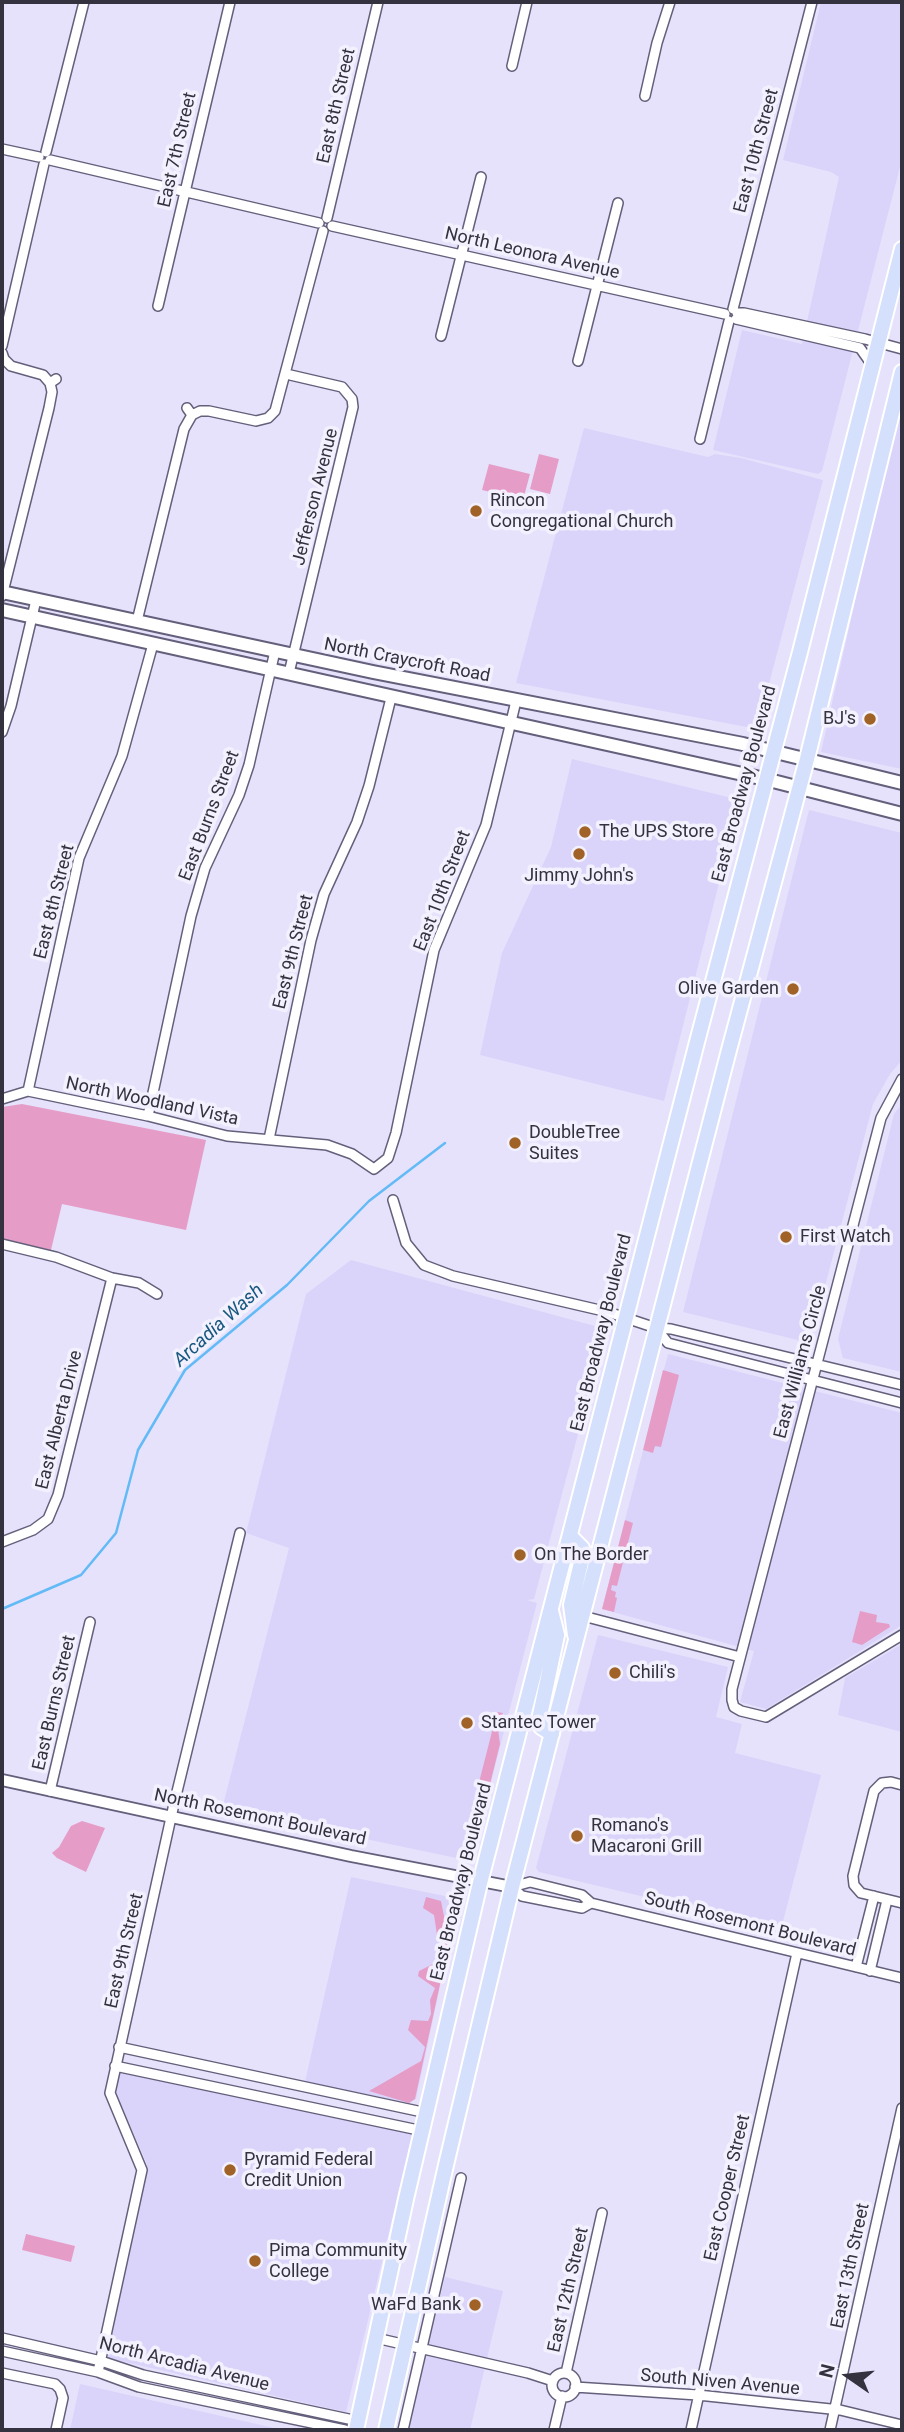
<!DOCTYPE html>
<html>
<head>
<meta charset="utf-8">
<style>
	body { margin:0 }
	#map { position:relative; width:904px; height:2432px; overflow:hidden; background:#e6e2fc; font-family:Roboto,sans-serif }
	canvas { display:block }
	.frame { position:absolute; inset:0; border:4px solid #34323e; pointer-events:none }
	.north { position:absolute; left:813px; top:2341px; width:70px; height:70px; -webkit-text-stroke:5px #f3f1fe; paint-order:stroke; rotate:284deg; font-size:19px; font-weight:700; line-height:28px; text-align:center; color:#34323e }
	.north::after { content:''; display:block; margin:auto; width:24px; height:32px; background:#34323e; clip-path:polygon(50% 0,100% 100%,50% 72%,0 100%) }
</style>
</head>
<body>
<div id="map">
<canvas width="904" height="2432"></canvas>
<div class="frame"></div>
<div class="north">N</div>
</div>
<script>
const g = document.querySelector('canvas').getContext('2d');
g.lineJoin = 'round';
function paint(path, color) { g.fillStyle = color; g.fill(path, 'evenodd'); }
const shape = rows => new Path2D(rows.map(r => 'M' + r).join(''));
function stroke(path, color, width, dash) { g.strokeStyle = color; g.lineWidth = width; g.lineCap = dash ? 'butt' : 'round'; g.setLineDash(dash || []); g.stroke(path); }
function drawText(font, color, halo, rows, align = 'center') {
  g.font = font + ' Roboto,sans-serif'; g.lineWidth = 7; g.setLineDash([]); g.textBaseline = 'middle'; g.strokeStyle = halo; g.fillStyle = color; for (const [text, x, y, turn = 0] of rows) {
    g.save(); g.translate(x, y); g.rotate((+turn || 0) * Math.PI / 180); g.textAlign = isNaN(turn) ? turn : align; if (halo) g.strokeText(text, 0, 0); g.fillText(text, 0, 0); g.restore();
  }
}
const built = shape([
	[821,2,902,2,902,159,822,471,818,474,713,450,742,330,802,344,839,177,831,172,783,160],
	[902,405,902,769,821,752,878,499],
	[584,428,708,457,715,454,741,458,823,480,757,729,516,683],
	[572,759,740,800,664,1101,480,1055,502,953,551,847],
	[809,810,902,833,902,1060,890,1074,873,1104,810,1343,683,1312],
	[902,1104,902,1372,843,1358,838,1339,894,1114],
	[351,1260,606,1329,534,1599,527,1600,537,1603,473,1852,466,1860,222,1809,289,1548,246,1533,306,1294],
	[668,1354,902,1413,902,1625,766,1709,740,1702,754,1651,602,1609],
	[598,1635,728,1667,716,1717,742,1724,735,1753,821,1775,781,1929,539,1872,536,1868],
	[902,1644,902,1732,838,1715,845,1678],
	[351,1877,450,1897,457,1906,416,2099,409,2103,305,2082],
	[119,2069,413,2132,346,2412,107,2358,147,2164,116,2094],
	[445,2277,503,2291,470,2430,408,2430],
	[80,2384,283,2430,70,2430]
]);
const green = shape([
	[539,454,559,459,550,494,530,489],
	[489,464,530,474,523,500,482,490],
	[22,1104,206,1140,186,1230,62,1204,51,1250,2,1239,2,1107],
	[663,1370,679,1375,661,1447,655,1446,653,1453,643,1450],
	[625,1520,633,1523,617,1586,612,1585,611,1590,616,1592,615,1597,617,1598,614,1612,602,1609],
	[860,1611,877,1615,876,1622,889,1624,890,1627,862,1645,852,1642],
	[497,1712,503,1713,498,1729,500,1744,476,1840,464,1841],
	[82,1821,105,1828,86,1872,57,1858,52,1853,59,1847,71,1826],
	[426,1897,441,1901,445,1921,453,1925,415,2099,409,2103,369,2091,421,2061,425,2047,408,2030,411,2020,428,2021,431,2014,430,2000,435,1988,418,1976,419,1971,437,1962,444,1939,437,1935,434,1915,423,1908],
	[26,2234,75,2246,71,2262,22,2250]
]);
const stream = shape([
	[2,1609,81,1575,116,1533,138,1450,185,1370,287,1285,369,1201,445,1143]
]);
const minor = shape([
	[512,66,527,2],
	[645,96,657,43,670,2],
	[2,149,39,157],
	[46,152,84,2],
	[50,160,319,223],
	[327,218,378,2],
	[332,226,725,314],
	[158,306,230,2],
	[733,309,812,2],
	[737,313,744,313,865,339,902,349],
	[736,319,860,348,872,365],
	[441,336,481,177],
	[2,346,44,164],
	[2,353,4,359,11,366,43,375,50,383,56,379],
	[578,361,618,203],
	[286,374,342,387,352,399,353,407,289,673],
	[187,408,192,415,200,411,209,411,256,421,268,418,275,411,323,231],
	[700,439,729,321],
	[2,596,49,408,52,392,50,383],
	[137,621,184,429,192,415],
	[2,732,11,706,36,600],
	[902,1079,881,1118,732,1689,732,1700,734,1707,741,1711,766,1717,902,1635],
	[28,1091,79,858,122,756,153,644],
	[2,1099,28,1091,148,1116,227,1136,327,1145,352,1154,374,1169,388,1158,396,1133,434,950,486,825,516,701],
	[148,1116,191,916,205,868,239,795,249,765,275,651],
	[269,1139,311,940,324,894,357,822,369,786,391,698],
	[393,1200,406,1243,424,1265,453,1276,608,1312,656,1328],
	[2,1244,56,1257,112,1278,139,1283,157,1294],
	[902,1385,671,1329,656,1328,668,1343,902,1403],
	[2,1542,33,1530,48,1519,58,1495,112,1278],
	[583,1616,740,1657],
	[902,1785,891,1782,882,1783,874,1791,853,1876,854,1885,861,1893,902,1903],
	[50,1791,90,1622],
	[591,1903,582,1908,522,1896,512,1887,530,1882,582,1895,591,1903,902,1978],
	[856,1967,874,1896],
	[870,1971,887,1900],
	[119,2047,427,2113],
	[115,2066,423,2131],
	[2,2338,101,2361,143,2375,358,2421],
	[376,2338,528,2373,553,2381],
	[2,2351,98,2372,139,2387,345,2430],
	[98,2372,142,2170,110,2093,174,1804,240,1533],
	[2,2373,55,2384,60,2389,63,2398,56,2430],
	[566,2373,602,2213],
	'552 2385a12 12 0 1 1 24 0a12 12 0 1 1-24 0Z',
	[575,2387,698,2395,840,2410,902,2425],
	[403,2430,461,2178],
	[554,2430,562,2396],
	[691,2430,797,1953],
	[830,2430,902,2108]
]);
const tertiary = shape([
	[2,1780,351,1856,512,1887]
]);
const secondary = shape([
	[2,592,373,672,743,744,902,783],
	[2,610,765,779,902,814]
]);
const primary = shape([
	[570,1536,582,1548,583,1554,571,1605,575,1635],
	[551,1611,557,1635,539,1720,541,1727,552,1734],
	[356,2430,406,2199,480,1883,697,1042,800,652,902,249],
	[386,2430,446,2165,512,1887,729,1050,807,759,902,372]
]);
const markers = [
	[476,511,7,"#a06227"],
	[870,719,7,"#a06227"],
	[585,832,7,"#a06227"],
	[579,854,7,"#a06227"],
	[793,989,7,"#a06227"],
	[515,1143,7,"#a06227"],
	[786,1237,7,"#a06227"],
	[520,1555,7,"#a06227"],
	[615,1673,7,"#a06227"],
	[467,1723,7,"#a06227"],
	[577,1836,7,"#a06227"],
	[230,2170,7,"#a06227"],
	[255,2261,7,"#a06227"],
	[475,2305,7,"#a06227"]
];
const streetNames = [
	["East 8th Street",337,106,-77],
	["East 7th Street",178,150,-77],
	["East 10th Street",757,151,-75],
	["North Leonora Avenue",532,254,13],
	["Jefferson Avenue",316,497,-76],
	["North Craycroft Road",407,661,11],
	["East Broadway Boulevard",745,784,-75],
	["East Burns Street",210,816,-69],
	["East 10th Street",443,891,-69],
	["East 8th Street",55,902,-76],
	["East 9th Street",294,952,-76],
	["North Woodland Vista",152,1102,12],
	["East Broadway Boulevard",602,1333,-76],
	["East Williams Circle",801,1362,-75],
	["East Alberta Drive",60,1420,-76],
	["East Burns Street",55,1703,-77],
	["North Rosemont Boulevard",260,1818,12],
	["East Broadway Boulevard",462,1882,-76],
	["South Rosemont Boulevard",750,1925,14],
	["East 9th Street",125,1951,-77],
	["East Cooper Street",728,2188,-77],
	["East 13th Street",851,2266,-78],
	["East 12th Street",569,2290,-77],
	["North Arcadia Avenue",184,2365,14],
	["South Niven Avenue",720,2383,5]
];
const poiNames = [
	["Rincon",490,501],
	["Congregational Church",490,522],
	["BJ's",856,719,"right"],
	["The UPS Store",599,832],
	["Jimmy John's",579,876,"center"],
	["Olive Garden",779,989,"right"],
	["DoubleTree",529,1133],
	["Suites",529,1154],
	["First Watch",800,1237],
	["On The Border",534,1555],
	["Chili's",629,1673],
	["Stantec Tower",481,1723],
	["Romano's",591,1826],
	["Macaroni Grill",591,1847],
	["Pyramid Federal",244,2160],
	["Credit Union",244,2181],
	["Pima Community",269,2251],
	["College",269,2272],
	["WaFd Bank",461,2305,"right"]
];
const waterNames = [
	["Arcadia Wash",219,1326,-42]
];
paint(built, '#dad4fa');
paint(green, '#e59dc8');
stroke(stream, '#62baf6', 2.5);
stroke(minor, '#64607b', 12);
stroke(tertiary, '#64607b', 14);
stroke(secondary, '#64607b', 16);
stroke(primary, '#fff', 18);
stroke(minor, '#fff', 9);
stroke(tertiary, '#fff', 10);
stroke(secondary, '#fff', 12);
stroke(primary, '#d4e0fc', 14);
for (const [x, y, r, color] of markers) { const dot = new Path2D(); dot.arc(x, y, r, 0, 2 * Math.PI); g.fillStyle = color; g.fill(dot); stroke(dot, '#f3f1fe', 2.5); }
drawText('18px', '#34323e', '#f3f1fe', streetNames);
drawText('18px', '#34323e', '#f3f1fe', poiNames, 'left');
drawText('italic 19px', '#185880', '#f3f1fe', waterNames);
</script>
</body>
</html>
